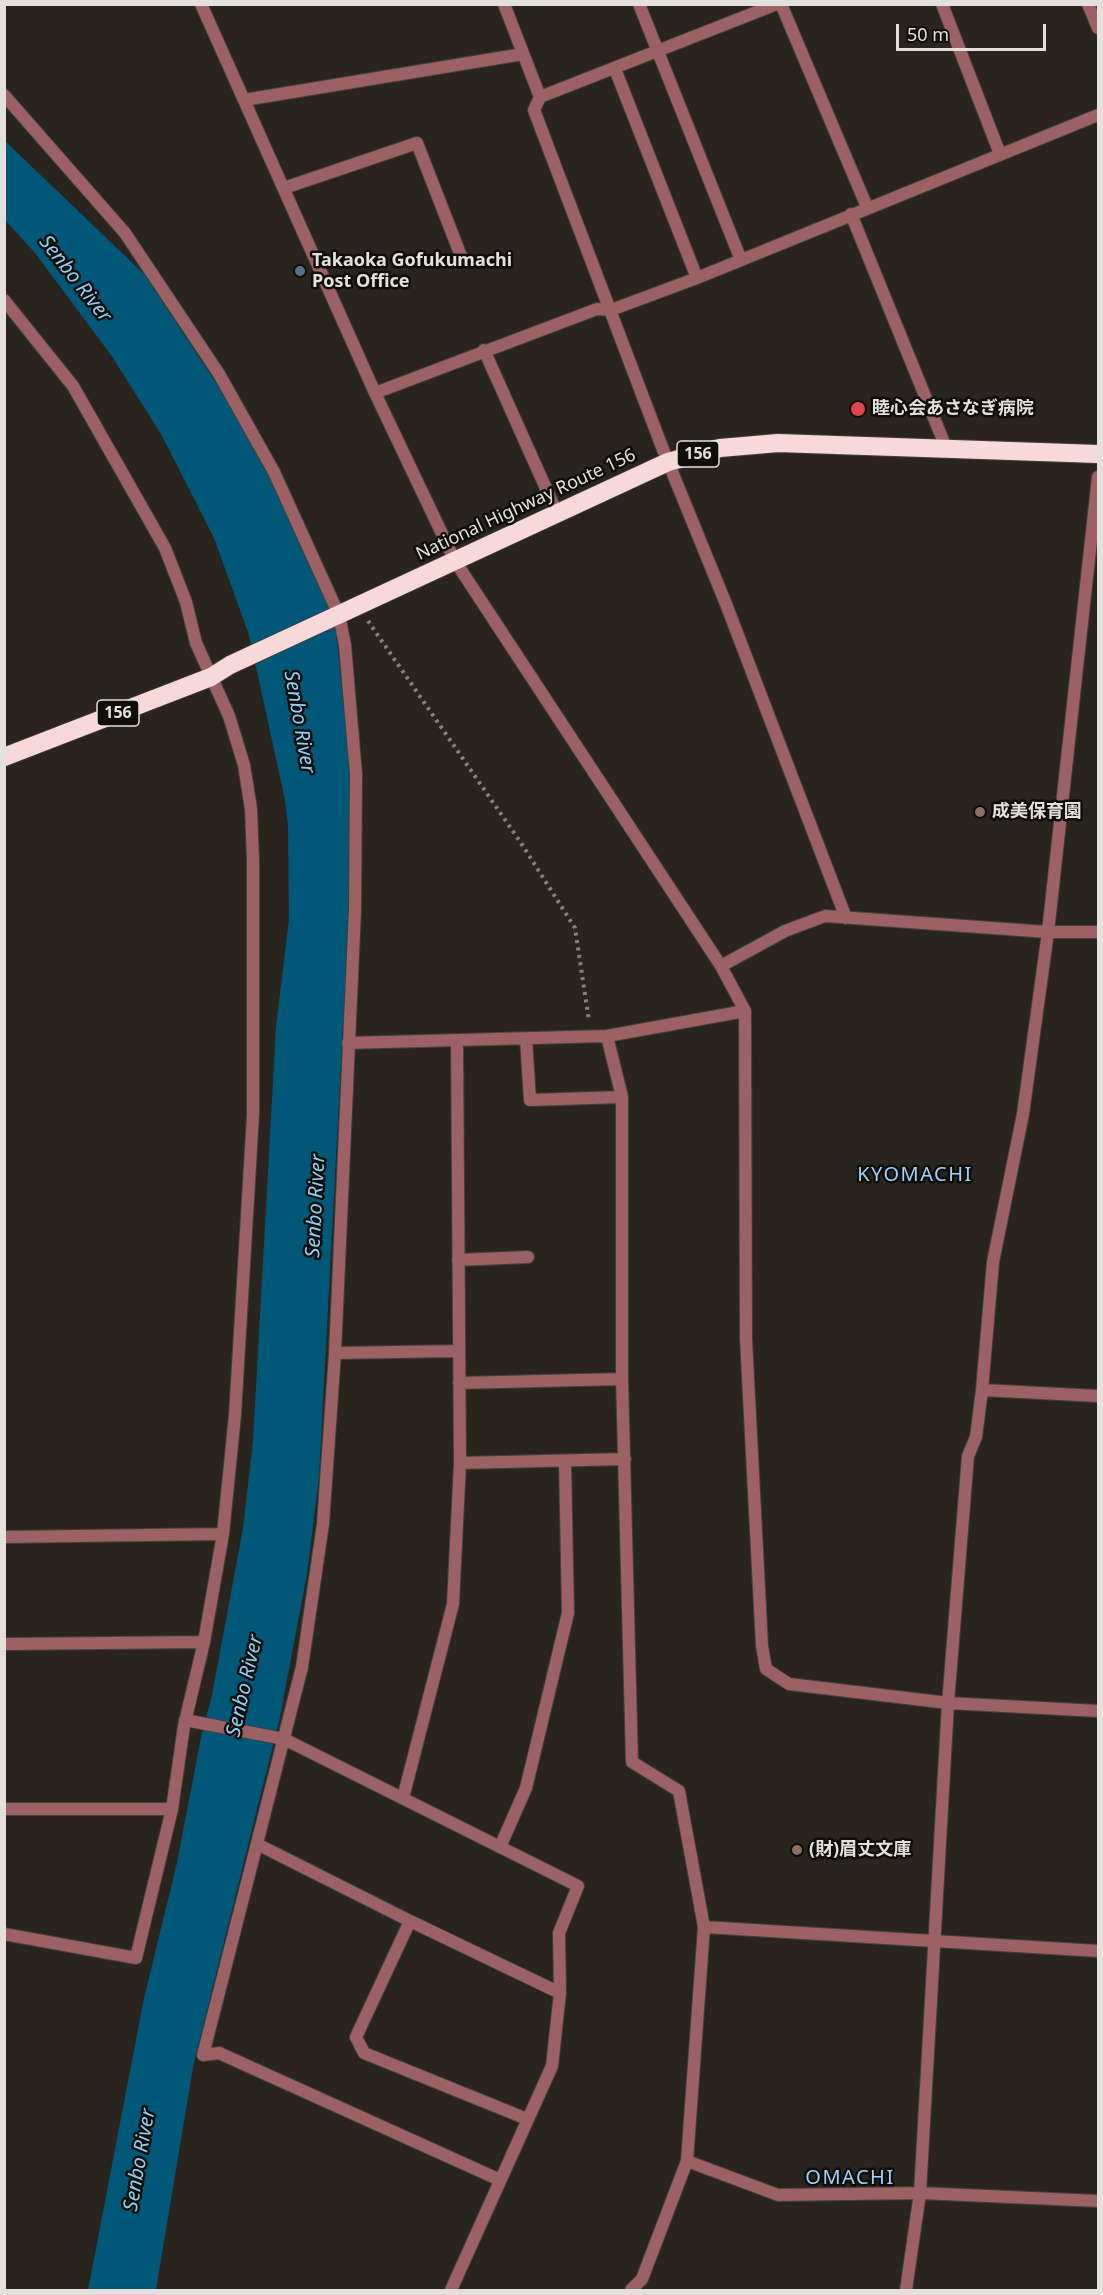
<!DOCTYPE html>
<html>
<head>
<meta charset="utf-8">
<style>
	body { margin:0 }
	#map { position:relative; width:1103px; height:2295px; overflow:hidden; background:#29251e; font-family:"Noto Sans",sans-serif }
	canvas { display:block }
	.frame { position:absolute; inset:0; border:6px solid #e4e1dd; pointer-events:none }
	.scale { position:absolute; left:896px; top:24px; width:150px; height:27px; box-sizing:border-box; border:3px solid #e4e1dd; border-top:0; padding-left:8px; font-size:18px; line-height:21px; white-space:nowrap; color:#e4e1dd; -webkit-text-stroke:4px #100e0b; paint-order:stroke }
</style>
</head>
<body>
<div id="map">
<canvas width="1103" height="2295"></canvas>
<div class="frame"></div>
<div class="scale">50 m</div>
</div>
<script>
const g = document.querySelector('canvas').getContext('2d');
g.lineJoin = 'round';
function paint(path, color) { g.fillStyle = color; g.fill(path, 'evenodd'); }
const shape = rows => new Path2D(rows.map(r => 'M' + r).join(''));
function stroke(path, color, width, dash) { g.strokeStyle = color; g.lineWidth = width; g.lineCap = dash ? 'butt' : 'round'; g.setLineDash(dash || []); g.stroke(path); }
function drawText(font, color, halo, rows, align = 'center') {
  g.font = font + ' "Noto Sans","Noto Sans JP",sans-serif'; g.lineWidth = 5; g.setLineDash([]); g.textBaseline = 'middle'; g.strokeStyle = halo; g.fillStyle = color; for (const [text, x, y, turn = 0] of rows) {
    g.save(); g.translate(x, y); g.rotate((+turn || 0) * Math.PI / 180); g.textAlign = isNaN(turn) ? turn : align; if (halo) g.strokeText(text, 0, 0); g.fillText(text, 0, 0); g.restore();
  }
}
const water = shape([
	[5,141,144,274,234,410,273,479,334,611,351,780,350,893,319,1477,307,1574,280,1717,194,2062,156,2290,88,2290,144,1998,177,1863,201,1737,212,1695,243,1528,253,1441,276,1027,289,919,288,826,285,800,249,635,214,538,161,434,111,355,35,253,5,220]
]);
const path = shape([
	[368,621,521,843,575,928,589,1021]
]);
const street = shape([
	[201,4,375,393,455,561,721,966,745,1011,746,1339,762,1646,766,1669,789,1684,948,1703,1098,1711],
	[504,4,540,97,534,110,662,447,726,604,846,918],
	[639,4,741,260],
	[781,4,867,207],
	[942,4,1000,154],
	[1088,4,1098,28],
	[615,69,697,278],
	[4,95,125,233,219,374,274,472,339,615,345,645,356,774,355,910,335,1353],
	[540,97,777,4],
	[244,100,523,54],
	[284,188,417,143,461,256],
	[851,214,947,450],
	[4,300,73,386,165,548,186,602,196,643,229,716,244,765,251,809,253,860,253,1115,235,1415,223,1534],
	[484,350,557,513],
	[375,393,597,309,611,310,697,278,1098,115],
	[721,966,785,931,825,916,1048,932,1098,932],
	[607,1036,622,1097,622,1379,632,1762,679,1791,704,1927,687,2161,642,2279,631,2290],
	[526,1039,530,1100,622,1097],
	[348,1043,607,1036,745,1011],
	[458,1260,528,1257],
	[459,1351,335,1353,323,1524,302,1667,203,2055,219,2053,500,2180],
	[459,1383,622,1379],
	[982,1390,1098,1396],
	[460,1463,625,1459],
	[4,1537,223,1534,204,1642],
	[4,1644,204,1642,184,1726,172,1809],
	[185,1720,284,1739,578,1886,559,1933,560,1993,552,2066,451,2290],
	[403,1798,453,1604,460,1463,457,1041],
	[4,1809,172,1809,136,1958,4,1934],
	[257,1844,410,1921],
	[500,1847,526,1788,568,1613,565,1461],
	[704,1927,1098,1951],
	[527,2119,364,2053,356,2037,410,1921,560,1993],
	[687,2161,778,2195,920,2193,1098,2201],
	[906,2290,920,2193,948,1703,968,1456,976,1437,982,1390,993,1262,1023,1114,1048,932,1098,477]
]);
const highway = shape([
	[4,757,211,677,230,665,668,462,720,448,778,443,1098,454]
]);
const markers = [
	[300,271,6,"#5c6f8a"],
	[858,409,8,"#e0444e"],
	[980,812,6,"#8d6e63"],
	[797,1850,6,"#8d6e63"]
];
const shields = [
	[698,454,42],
	[118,713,42]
];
const shieldNames = [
	["156",698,454],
	["156",118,713]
];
const poiNames = [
	["Takaoka Gofukumachi",312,261],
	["Post Office",312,282],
	["睦心会あさなぎ病院",872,409],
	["成美保育園",992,812],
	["(財)眉丈文庫",809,1850]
];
const streetNames = [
	["National Highway Route 156",526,505,-25]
];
const waterNames = [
	["Senbo River",75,279,52],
	["Senbo River",299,722,80],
	["Senbo River",316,1206,-87],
	["Senbo River",245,1686,-77],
	["Senbo River",140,2160,-80]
];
const neighbourhoodNames = [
	["KYOMACHI",915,1175],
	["OMACHI",850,2178]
];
paint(water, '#005778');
stroke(street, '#433f39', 14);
stroke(highway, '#433f39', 20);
stroke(path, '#85827c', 4, [3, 4.5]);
stroke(street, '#9b6164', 12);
stroke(highway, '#f8d9da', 18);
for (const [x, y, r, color] of markers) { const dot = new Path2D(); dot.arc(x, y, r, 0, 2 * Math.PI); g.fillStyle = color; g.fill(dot); stroke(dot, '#100e0b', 2); }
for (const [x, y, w] of shields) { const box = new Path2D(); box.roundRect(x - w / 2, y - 13, w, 26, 4.5); g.fillStyle = '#100e0b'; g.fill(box); stroke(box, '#e4e1dd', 1.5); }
drawText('bold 16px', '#e4e1dd', null, shieldNames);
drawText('bold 18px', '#e4e1dd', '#100e0b', poiNames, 'left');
drawText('18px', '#e4e1dd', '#100e0b', streetNames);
drawText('italic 20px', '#8dcff3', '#100e0b', waterNames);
g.letterSpacing = '1.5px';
drawText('20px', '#9fd1fc', '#100e0b', neighbourhoodNames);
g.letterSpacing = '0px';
</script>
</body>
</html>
